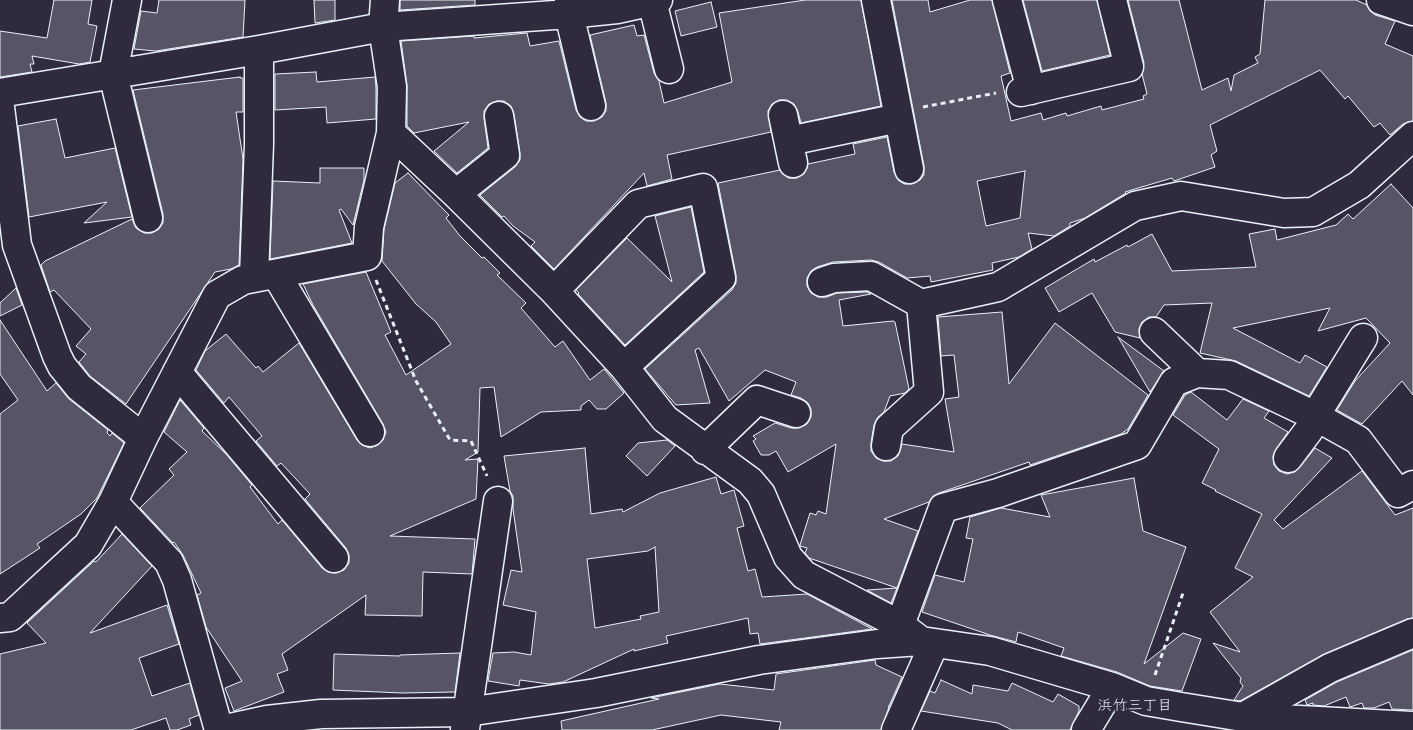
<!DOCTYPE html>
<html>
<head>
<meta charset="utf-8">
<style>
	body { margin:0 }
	canvas { display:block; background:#2f2a3d }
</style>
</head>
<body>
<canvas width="1413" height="730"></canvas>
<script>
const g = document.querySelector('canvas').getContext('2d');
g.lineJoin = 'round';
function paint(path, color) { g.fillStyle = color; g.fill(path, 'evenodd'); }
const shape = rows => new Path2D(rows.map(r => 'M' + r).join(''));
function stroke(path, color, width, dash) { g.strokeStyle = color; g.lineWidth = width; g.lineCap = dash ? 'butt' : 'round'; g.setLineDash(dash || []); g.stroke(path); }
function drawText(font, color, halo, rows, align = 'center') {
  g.font = font + ' "Gochi Hand","Klee One",sans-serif'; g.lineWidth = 4; g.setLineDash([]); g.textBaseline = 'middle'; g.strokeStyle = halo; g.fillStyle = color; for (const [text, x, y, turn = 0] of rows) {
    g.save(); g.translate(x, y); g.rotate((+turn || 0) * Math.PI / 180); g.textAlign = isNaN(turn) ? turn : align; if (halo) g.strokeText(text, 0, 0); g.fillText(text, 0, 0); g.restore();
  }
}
const building = shape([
	[54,0,92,0,88,24,97,26,90,62,79,64,32,56,34,64,30,64,32,72,0,77,0,31,47,38,54,0],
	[159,0,245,0,243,37,156,51,134,49,141,11,157,13,159,0],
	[314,0,335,0,335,20,315,23,314,0],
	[400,0,475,0,475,5,400,10,400,0],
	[805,0,861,0,881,106,801,123,798,112,794,104,787,100,779,100,772,104,768,111,771,132,667,155,672,179,647,186,644,173,554,269,531,246,535,242,513,226,504,216,502,217,480,195,515,167,520,160,520,153,514,114,511,106,504,101,497,101,489,104,484,111,484,118,488,148,457,173,434,151,469,122,414,133,407,126,407,85,401,41,474,36,474,38,527,33,530,46,559,41,576,110,580,117,586,121,594,121,602,117,606,111,606,103,590,35,634,25,637,36,644,35,654,73,659,81,664,103,732,82,719,13,805,0],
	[892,0,928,0,930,12,970,0,992,0,1010,73,1001,76,1011,121,1041,113,1043,120,1066,113,1067,116,1101,106,1102,110,1144,99,1143,96,1147,94,1142,74,1144,63,1128,0,1179,0,1202,90,1228,78,1231,91,1234,75,1258,63,1255,57,1260,54,1265,0,1356,0,1367,5,1370,11,1375,15,1395,21,1385,44,1413,56,1413,121,1403,124,1390,135,1380,123,1374,127,1348,96,1345,99,1320,70,1210,125,1217,151,1211,155,1215,167,1174,181,1172,178,1125,192,1126,193,1085,218,1070,223,1070,226,1054,236,1028,233,1032,249,1019,257,992,263,993,270,931,282,930,276,907,278,879,262,871,260,833,262,817,267,811,271,807,278,807,286,811,293,818,297,827,297,837,293,867,292,871,294,839,300,843,326,893,321,895,322,909,389,905,393,890,396,884,412,878,417,874,425,871,443,871,451,876,458,883,461,891,461,898,456,902,444,954,452,945,399,959,397,954,355,941,356,938,317,1002,312,1009,384,1055,323,1148,395,1128,429,1121,434,1030,465,1029,462,939,493,933,496,929,502,884,519,918,531,897,588,809,558,805,553,807,548,800,546,800,545,810,513,816,515,818,511,826,514,836,444,788,472,776,451,769,455,761,455,753,441,756,439,753,436,775,423,791,428,799,428,807,424,811,417,811,409,808,403,801,398,791,395,796,382,765,370,729,401,699,348,695,350,710,403,676,405,645,369,732,290,736,283,736,275,718,183,780,170,788,178,797,178,804,174,808,164,855,154,853,144,887,137,894,172,898,180,904,184,912,184,920,180,924,175,924,166,892,0],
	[1025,171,1020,218,986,226,977,181,1025,171],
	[1023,0,1097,0,1110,55,1042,71,1023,0],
	[711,2,717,27,681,36,675,11,711,2],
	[316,72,317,82,375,77,376,88,376,119,327,123,326,107,275,110,275,74,316,72],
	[240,77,240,78,243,78,243,112,236,112,243,159,239,265,231,269,215,272,126,404,90,376,79,362,86,354,76,346,91,329,54,290,50,292,41,265,45,261,132,219,136,228,144,233,152,233,159,229,163,223,163,214,133,90,240,77],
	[56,119,65,158,115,148,132,217,84,223,107,202,29,217,18,126,56,119],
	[320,168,364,168,364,180,353,225,341,209,339,210,352,243,270,259,273,181,320,183,320,168],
	[408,173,449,215,446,218,460,236,482,258,484,257,500,273,497,275,526,303,521,308,555,347,563,341,590,380,604,369,624,393,606,409,597,409,589,400,581,406,581,410,541,412,501,437,494,387,480,388,478,452,465,460,478,459,476,499,390,536,475,539,472,574,423,572,422,616,365,615,366,595,282,654,288,670,277,674,284,692,234,711,225,688,242,681,206,627,197,595,201,593,183,555,174,542,173,543,140,508,174,475,169,469,187,452,164,432,180,400,204,428,202,431,226,454,252,485,250,487,278,524,282,520,322,568,328,572,336,573,344,570,349,563,349,555,346,548,305,499,310,494,281,463,277,466,256,441,262,436,229,397,224,403,196,370,205,351,226,334,256,368,258,366,263,372,299,343,357,440,362,445,370,448,378,445,383,440,386,432,383,424,313,305,303,284,366,272,391,332,385,335,406,375,451,344,436,322,416,304,382,261,384,229,395,183,408,173],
	[1391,184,1413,208,1413,395,1402,381,1362,424,1337,410,1355,381,1390,343,1366,318,1318,331,1330,308,1233,328,1300,363,1305,355,1327,367,1309,396,1236,361,1200,353,1212,303,1164,305,1156,317,1149,317,1142,322,1139,329,1140,338,1115,332,1092,293,1059,312,1045,288,1094,259,1095,262,1127,245,1128,247,1152,234,1172,271,1256,267,1249,234,1275,229,1277,240,1336,225,1348,214,1353,219,1391,184],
	[691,207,704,272,625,345,578,294,579,293,576,290,627,238,672,282,655,216,691,207],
	[16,288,22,305,0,316,0,303,16,288],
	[0,320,47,391,56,383,69,399,108,430,107,433,110,436,112,433,124,443,97,498,81,514,37,544,40,548,0,574,0,414,18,400,0,374,0,320],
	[1118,337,1164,371,1150,392,1118,337],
	[1191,392,1227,420,1243,399,1269,411,1264,418,1288,432,1276,449,1273,456,1274,465,1279,471,1287,474,1295,472,1300,467,1315,448,1332,458,1274,520,1283,529,1362,471,1395,515,1413,508,1413,618,1407,619,1324,654,1240,701,1234,700,1243,686,1240,682,1241,678,1213,643,1240,652,1210,612,1253,577,1235,568,1262,514,1215,491,1216,490,1202,483,1219,449,1173,415,1185,395,1191,392],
	[667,440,675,446,647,476,626,456,638,443,667,440],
	[585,448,591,514,622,509,623,512,660,493,716,477,721,494,734,490,744,526,737,528,748,571,755,569,762,597,807,594,872,629,760,644,758,633,750,634,748,618,666,636,668,643,634,651,634,649,563,682,549,684,520,680,519,686,488,681,493,653,514,652,531,655,536,612,503,605,511,570,522,572,513,509,513,496,510,491,504,456,585,448],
	[655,547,659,612,640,616,641,619,595,628,587,559,648,551,655,547],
	[1134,478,1143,531,1186,547,1144,664,1183,633,1201,639,1182,691,1150,686,1117,672,1061,656,1064,648,1018,632,1016,642,990,635,922,612,935,575,964,582,973,539,966,538,970,517,1001,508,1050,517,1041,495,1134,478],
	[122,534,152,566,90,633,167,605,179,644,139,658,152,696,190,683,199,715,189,719,191,725,177,730,170,730,166,718,131,730,0,730,0,654,46,643,27,623,94,561,96,562,122,534],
	[897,588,891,603,867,590,897,588],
	[1413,650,1413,710,1392,709,1389,702,1374,708,1364,708,1362,703,1350,707,1346,697,1324,706,1313,705,1313,703,1307,705,1305,700,1337,682,1413,650],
	[460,653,455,692,402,693,333,690,334,654,400,656,400,655,460,653],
	[875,660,876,665,902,677,889,706,888,706,889,707,881,730,779,730,781,722,721,715,652,730,562,730,561,721,659,699,651,698,720,684,774,690,776,674,875,660],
	[941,680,972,694,973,685,1008,691,1012,683,1053,702,1058,694,1079,706,1079,711,1070,730,1012,730,998,723,921,711,930,691,935,693,941,680]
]);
const path = shape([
	[923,107,996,93],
	[376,280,416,381,450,440,471,441,487,476],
	[1155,675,1183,593]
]);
const minor = shape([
	[127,0,113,74,148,218],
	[569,0,569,14,591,106],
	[876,0,909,169],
	[1007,0,1031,90],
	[1381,0,1413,11],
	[652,1,669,69],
	[1021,92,1129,67,1112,0],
	[0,93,259,50,383,27,569,14,617,9,658,0],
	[0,107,17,245,57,356,62,366,79,387,143,438],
	[783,115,793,163],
	[391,133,456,194,554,291,624,367,665,419,750,481,761,494,788,557,804,575,900,625,921,641],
	[789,141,899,118],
	[456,194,505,155,499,116],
	[276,274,370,432],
	[254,277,259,144,259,50],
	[822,282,834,278,871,276,921,304,929,392,889,428,886,446],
	[554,291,638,204,703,188,721,278,624,367],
	[921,304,998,287,1135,206,1181,196,1284,213,1313,212,1359,185,1413,136],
	[1154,332,1197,373],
	[177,372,334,558],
	[705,450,757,400,796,413],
	[1288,458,1309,430,1315,416,1363,338],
	[113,502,169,562,177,580,219,730],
	[0,618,10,617,88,545,113,502,143,438,217,295,243,280,367,256,369,227,391,133,392,87,383,27,385,0],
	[900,625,943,508,998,493,1137,445,1174,382,1197,373,1229,375,1315,416,1358,440,1398,493,1413,485],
	[1243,717,1330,668,1413,633],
	[465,729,498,501],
	[221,730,267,720,321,714,467,712,596,693,759,660,877,644,921,641,990,651,1112,687,1146,701,1181,707,1243,717,1413,726],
	[896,730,934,644],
	[1086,730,1112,687]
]);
const neighbourhoodNames = [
	["浜竹三丁目",1135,708]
];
paint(building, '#575565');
stroke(building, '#e8f1f8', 1);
stroke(minor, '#e8f1f8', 31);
stroke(path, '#e8f1f8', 3, [5, 4]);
stroke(minor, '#2f2a3d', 28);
drawText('15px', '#e8f1f8', '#2f2a3d', neighbourhoodNames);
</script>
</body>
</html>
